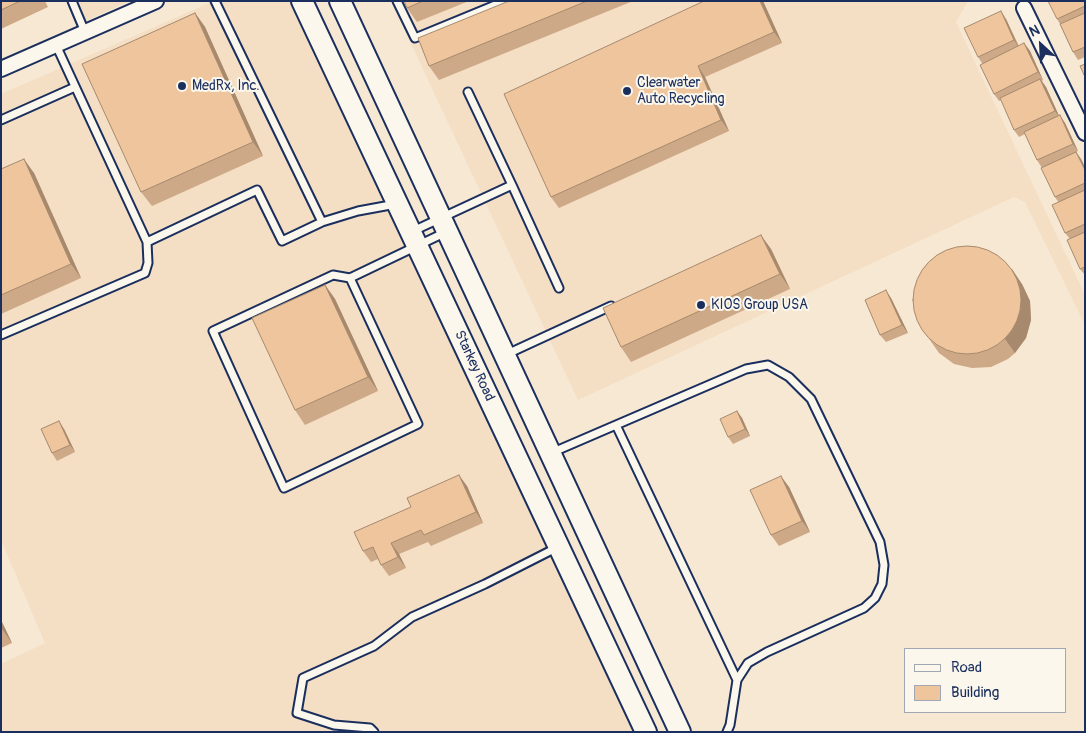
<!DOCTYPE html>
<html>
<head>
<meta charset="utf-8">
<style>
	body { margin:0 }
	#map { position:relative; width:1086px; height:733px; overflow:hidden; background:#f7e8d4; font-family:Pangolin,sans-serif }
	canvas { display:block }
	.frame { position:absolute; inset:0; border:2px solid #1b2f5e; pointer-events:none }
	.legend { position:absolute; left:904px; top:648px; width:162px; height:65px; box-sizing:border-box; background:#fbf7ec; border:1px solid #a1a7b3; margin:0; padding:6px 9px; list-style:none; font-size:15px; color:#1b2f5e }
	.legend li { display:flex; align-items:center; gap:10px; height:25px }
	.legend b { width:25px; border:1px solid #a1a7b3 }
	.north { position:absolute; left:1016px; top:20px; width:50px; height:50px; -webkit-text-stroke:4px #fbf7ec; paint-order:stroke; rotate:335deg; font-size:14px; font-weight:700; line-height:20px; text-align:center; color:#1b2f5e }
	.north::after { content:''; display:block; margin:auto; width:18px; height:22px; background:#1b2f5e; clip-path:polygon(50% 0,100% 100%,50% 72%,0 100%) }
</style>
</head>
<body>
<div id="map">
<canvas width="1086" height="733"></canvas>
<div class="frame"></div>
<ul class="legend">
<li><b style="height:6px;background:#fbf7ec"></b>Road</li>
<li><b style="height:14px;background:#eec59d"></b>Building</li>
</ul>
<div class="north">N</div>
</div>
<script>
const g = document.querySelector('canvas').getContext('2d');
g.lineJoin = 'round';
function paint(path, color) { g.fillStyle = color; g.fill(path, 'evenodd'); }
const shape = rows => new Path2D(rows.map(r => 'M' + r).join(''));
function stroke(path, color, width, dash) { g.strokeStyle = color; g.lineWidth = width; g.lineCap = dash ? 'butt' : 'round'; g.setLineDash(dash || []); g.stroke(path); }
function drawText(font, color, halo, rows, align = 'center') {
  g.font = font + ' Pangolin,sans-serif'; g.lineWidth = 4; g.setLineDash([]); g.textBaseline = 'middle'; g.strokeStyle = halo; g.fillStyle = color; for (const [text, x, y, turn = 0] of rows) {
    g.save(); g.translate(x, y); g.rotate((+turn || 0) * Math.PI / 180); g.textAlign = isNaN(turn) ? turn : align; if (halo) g.strokeText(text, 0, 0); g.fillText(text, 0, 0); g.restore();
  }
}
const built = shape([
	[66,1,130,1,76,25],
	[214,1,292,1,636,732,1,732,1,664,45,643,1,540,1,94],
	[391,1,968,1,956,22,1085,295,1085,325,1025,202,1014,197,578,400]
]);
const lane = shape([
	[72,1,85,32],
	[397,1,415,38,505,1],
	[56,45,147,242,257,190,282,241,322,222,215,1],
	[1,120,75,87],
	[512,185,559,288],
	[322,222,358,211,396,204],
	[413,231,512,185,468,92],
	[350,278,333,275,213,331,284,488,418,424,350,278,446,232],
	[1,335,145,273,148,263,147,242],
	[505,355,611,306],
	[616,425,737,680],
	[551,453,746,369,768,365,789,377,811,399,880,542,884,565,882,584,875,598,864,608,767,652,748,663,737,680,730,725,727,732],
	[374,732,370,728,334,725,297,713,303,678,374,646,412,617,485,584,556,548]
]);
const street = shape([
	[1024,8,1085,133],
	[1,69,156,1]
]);
const secondary = shape([
	[302,1,646,732],
	[340,1,680,732]
]);
const wall = shape([
	[1,1,45,1,48,7,1,29],
	[404,1,469,1,417,22,407,8],
	[509,1,633,1,439,80,429,66],
	[704,1,763,1,782,43,705,77,729,131,559,208,551,197],
	[1085,1,1085,57,1078,60,1073,52,1060,24,1057,19],
	[195,13,205,27,263,156,152,206,141,192],
	[1006,19,1019,46,1024,43,1030,51,1043,80,1042,81,1046,87,1059,116,1065,123,1078,151,1076,152,1081,159,1085,167,1085,275,1080,269,1070,239,1065,233,1059,203,1055,197,1042,168,1037,160,1025,134,1019,137,1014,130,1001,100,999,101,994,94,982,63,978,57],
	[1,169,34,173,81,278,1,314],
	[771,249,790,289,631,362,621,347],
	[1022,284,1030,301,1031,320,1026,338,1015,353,1008,359,991,367,972,368,954,364,939,353,918,323],
	[325,285,335,299,378,391,305,425,295,410],
	[891,298,908,333,886,342,880,335],
	[737,411,742,418,750,436,733,444,728,437],
	[64,429,75,452,57,461,52,453],
	[467,486,483,523,431,546,428,542,399,554,406,568,389,576,381,565,378,559,371,562,363,551],
	[789,487,810,532,779,546,771,535],
	[1,620,12,643,1,648]
]);
const shadedWall = shape([
	[760,1,763,1,782,43,774,32],
	[1001,11,1006,19,1019,48,1014,40],
	[195,13,205,27,263,156,253,142],
	[1024,43,1030,51,1043,80,1038,72],
	[698,66,705,77,729,131,721,120],
	[1040,79,1046,87,1060,118,1055,111],
	[1060,115,1065,123,1078,151,1073,144],
	[1076,152,1081,159,1085,167,1085,170],
	[24,159,34,173,81,278,71,264],
	[761,235,771,249,790,289,780,274],
	[1012,269,1022,284,1030,301,1031,320,1026,338,1015,353,1005,339],
	[325,285,335,299,378,391,368,377],
	[886,290,891,298,908,333,902,325],
	[737,411,742,418,750,436,745,429],
	[59,421,64,429,75,452,70,445],
	[459,475,467,486,483,523,476,512],
	[781,476,789,487,810,532,802,521],
	[391,543,399,554,406,568,398,557],
	[1,620,12,643,2,629,1,627]
]);
const building = shape([
	[1,1,20,1,1,10,1,1],
	[404,1,423,1,407,8,404,1],
	[509,1,587,1,429,66,418,38,509,1],
	[704,1,760,1,774,32,698,66,721,120,551,197,504,94,704,1],
	[1048,1,1085,1,1085,6,1057,19,1048,1],
	[1001,11,1014,40,978,57,964,28,1001,11],
	[195,13,253,142,141,192,82,64,195,13],
	[1085,13,1085,47,1073,52,1060,24,1085,13],
	[1024,43,1038,72,994,94,980,65,1024,43],
	[1085,64,1085,77,1080,66,1085,64],
	[1040,79,1055,111,1014,130,1000,98,1040,79],
	[1060,115,1073,144,1037,160,1024,132,1060,115],
	[1076,152,1085,170,1085,183,1055,197,1041,168,1076,152],
	[24,159,71,264,1,295,1,169,24,159],
	[1085,190,1085,224,1065,233,1052,205,1085,190],
	[1085,232,1085,267,1080,269,1067,240,1085,232],
	[761,235,780,274,621,347,603,308,761,235],
	'913 300a54 54 0 1 1 108 0a54 54 0 1 1-108 0Z',
	[325,285,368,377,295,410,252,318,325,285],
	[886,290,902,325,880,335,865,300,886,290],
	[737,411,745,429,728,437,720,419,737,411],
	[59,421,70,445,52,453,41,429,59,421],
	[459,475,476,512,424,535,421,530,391,543,398,557,381,565,373,547,363,551,354,532,411,507,407,498,459,475],
	[781,476,802,521,771,535,750,490,781,476]
]);
const markers = [
	[182,86,5,"#1b2f5e"],
	[627,91,5,"#1b2f5e"],
	[701,305,5,"#1b2f5e"]
];
const poiNames = [
	["Clearwater",637,83],
	["Auto Recycling",637,99],
	["MedRx, Inc.",192,86],
	["KIOS Group USA",711,305]
];
const streetNames = [
	["Starkey Road",474,366,65]
];
paint(built, '#f4dec4');
stroke(lane, '#1b2f5e', 11);
stroke(street, '#1b2f5e', 18);
stroke(secondary, '#1b2f5e', 24);
stroke(lane, '#fbf7ec', 7);
stroke(street, '#fbf7ec', 14);
stroke(secondary, '#fbf7ec', 20);
paint(wall, '#cda987');
paint(shadedWall, '#a78a6e');
paint(building, '#eec59d');
stroke(building, '#a78a6e', 1);
for (const [x, y, r, color] of markers) { const dot = new Path2D(); dot.arc(x, y, r, 0, 2 * Math.PI); g.fillStyle = color; g.fill(dot); stroke(dot, '#fbf7ec', 2); }
drawText('14px', '#1b2f5e', '#fbf7ec', poiNames, 'left');
drawText('14px', '#1b2f5e', '#fbf7ec', streetNames);
</script>
</body>
</html>
